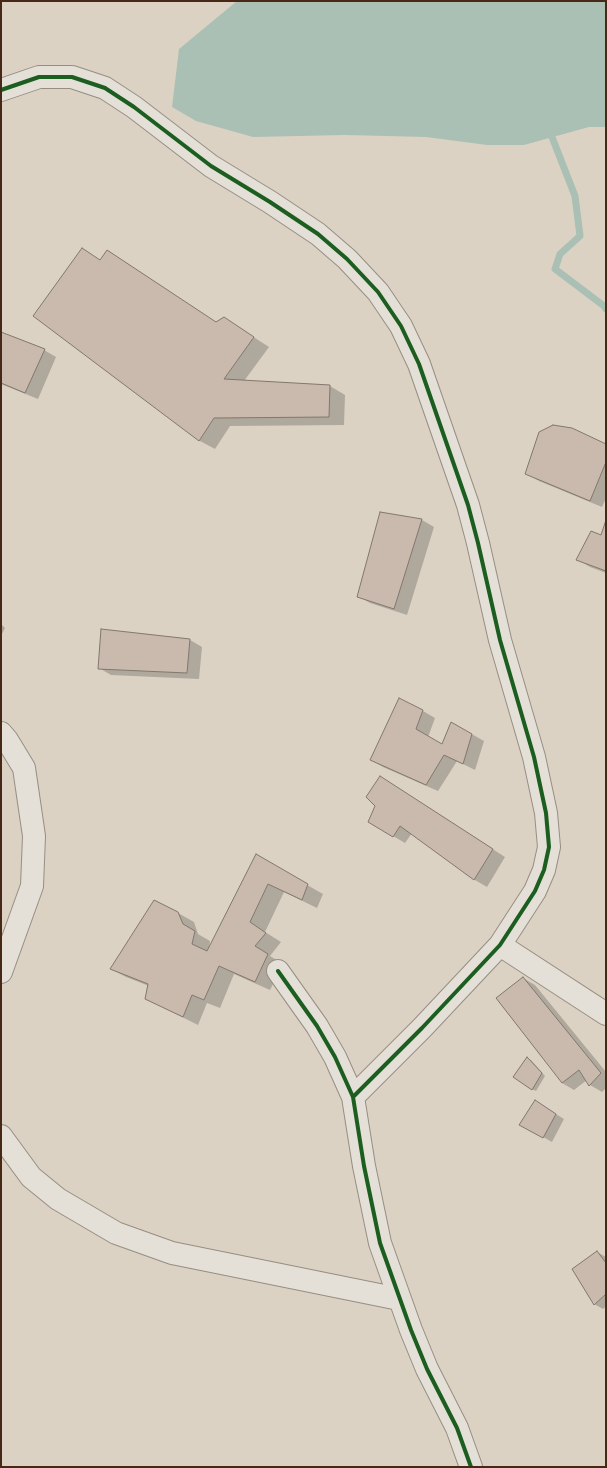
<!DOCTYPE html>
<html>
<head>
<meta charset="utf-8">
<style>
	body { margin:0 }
	#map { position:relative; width:607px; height:1468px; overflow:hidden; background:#dbd2c3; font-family:"IM FELL Double Pica",serif }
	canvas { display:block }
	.frame { position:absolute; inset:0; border:2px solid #472817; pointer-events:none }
</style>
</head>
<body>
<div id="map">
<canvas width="607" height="1468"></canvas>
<div class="frame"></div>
</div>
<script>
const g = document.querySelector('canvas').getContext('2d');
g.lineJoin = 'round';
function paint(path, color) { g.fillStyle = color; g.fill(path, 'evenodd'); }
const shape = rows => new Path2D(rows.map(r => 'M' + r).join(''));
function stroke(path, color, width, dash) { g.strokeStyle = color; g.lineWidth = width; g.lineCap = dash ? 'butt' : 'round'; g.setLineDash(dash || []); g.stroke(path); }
const water = shape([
	[237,1,606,1,606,127,589,127,524,145,487,145,426,137,345,135,253,137,196,121,172,107,179,49]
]);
const shadow = shape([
	[108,251,217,323,224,318,269,347,244,381,330,386,345,395,344,425,230,426,215,449,200,441,35,316,101,261],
	[1,333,44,350,56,357,38,399,1,384],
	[606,445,606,498,602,507,539,481,527,474],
	[381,513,422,520,434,527,407,615,370,603,358,596],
	[606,523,606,573,590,567,578,560,601,537],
	[1,624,5,628,1,636],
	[190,640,202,647,199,679,111,675,99,668],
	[423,711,435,718,428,737,442,745,452,723,484,741,475,770,457,761,438,791,383,767,371,760],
	[392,785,505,857,487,887,475,880,412,833,405,843,369,822],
	[256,856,323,894,317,908,284,892,265,932,281,942,270,956,283,964,270,990,234,974,220,1008,207,1003,198,1025,146,999,149,986,126,977,111,969,178,913,194,922,198,934,210,941,209,949],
	[523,978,535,985,606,1072,606,1088,602,1092,590,1085,587,1080,574,1090,562,1083],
	[527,1058,531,1060,545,1076,536,1091,532,1089],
	[543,1106,564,1119,552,1142,520,1124],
	[597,1252,606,1257,606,1306,603,1309,594,1304]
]);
const stream = shape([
	[552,137,575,196,580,236,560,254,555,269,604,306,606,309]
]);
const building = shape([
	[82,248,100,260,107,250,216,322,224,317,254,337,224,379,330,385,329,417,214,418,199,441,33,316,82,248],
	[1,332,45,349,25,393,1,383,1,332],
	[553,425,572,428,606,444,606,462,590,501,525,474,539,432,553,425],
	[380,512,422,519,394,609,357,597,380,512],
	[606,520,606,571,576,560,591,531,601,535,606,520],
	[101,629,190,639,187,673,98,669,101,629],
	[399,698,423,710,416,729,442,744,451,722,472,734,463,764,444,755,426,785,370,760,399,698],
	[380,776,493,849,474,880,400,826,393,837,368,822,375,806,366,797,380,776],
	[256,854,308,884,302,900,268,884,250,922,266,933,255,946,268,954,255,982,219,966,204,1000,192,995,183,1017,145,999,148,984,110,969,154,900,178,912,183,924,195,931,192,944,207,951,256,854],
	[523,977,601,1073,589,1086,579,1070,562,1083,496,998,523,977],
	[527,1057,542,1073,532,1090,513,1077,527,1057],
	[535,1100,556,1114,543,1138,519,1125,535,1100],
	[597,1251,606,1263,606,1294,594,1305,572,1269,597,1251]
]);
const minor = shape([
	[1,90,39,77,72,77,105,88,134,107,211,166,270,202,318,234,347,259,378,292,401,326,419,364,468,505,478,543,500,640,534,757,546,813,549,847,544,870,535,891,500,945,422,1028,353,1097],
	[1,733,7,740,24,768,34,836,32,886,1,972],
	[500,945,606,1014],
	[278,971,317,1026,335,1057,353,1097,364,1166,380,1243,411,1330,427,1369,457,1428,471,1467],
	[1,1136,31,1177,58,1199,116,1233,172,1253,399,1299]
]);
const cycleway = shape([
	[1,90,39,77,72,77,105,88,134,107,211,166,270,202,318,234,347,259,378,292,401,326,419,364,468,505,478,543,500,640,534,757,546,813,549,847,544,870,535,891,500,945,422,1028,353,1097],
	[278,971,317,1026,335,1057,353,1097,364,1166,380,1243,411,1330,427,1369,457,1428,471,1467]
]);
paint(water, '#abc0b5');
paint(shadow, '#0003');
stroke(stream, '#abc0b5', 7);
paint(building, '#cabaad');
stroke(building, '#81776d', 1);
stroke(minor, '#978e83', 24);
stroke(minor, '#e4dfd7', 22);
stroke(cycleway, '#1b5e20', 4);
</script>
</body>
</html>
